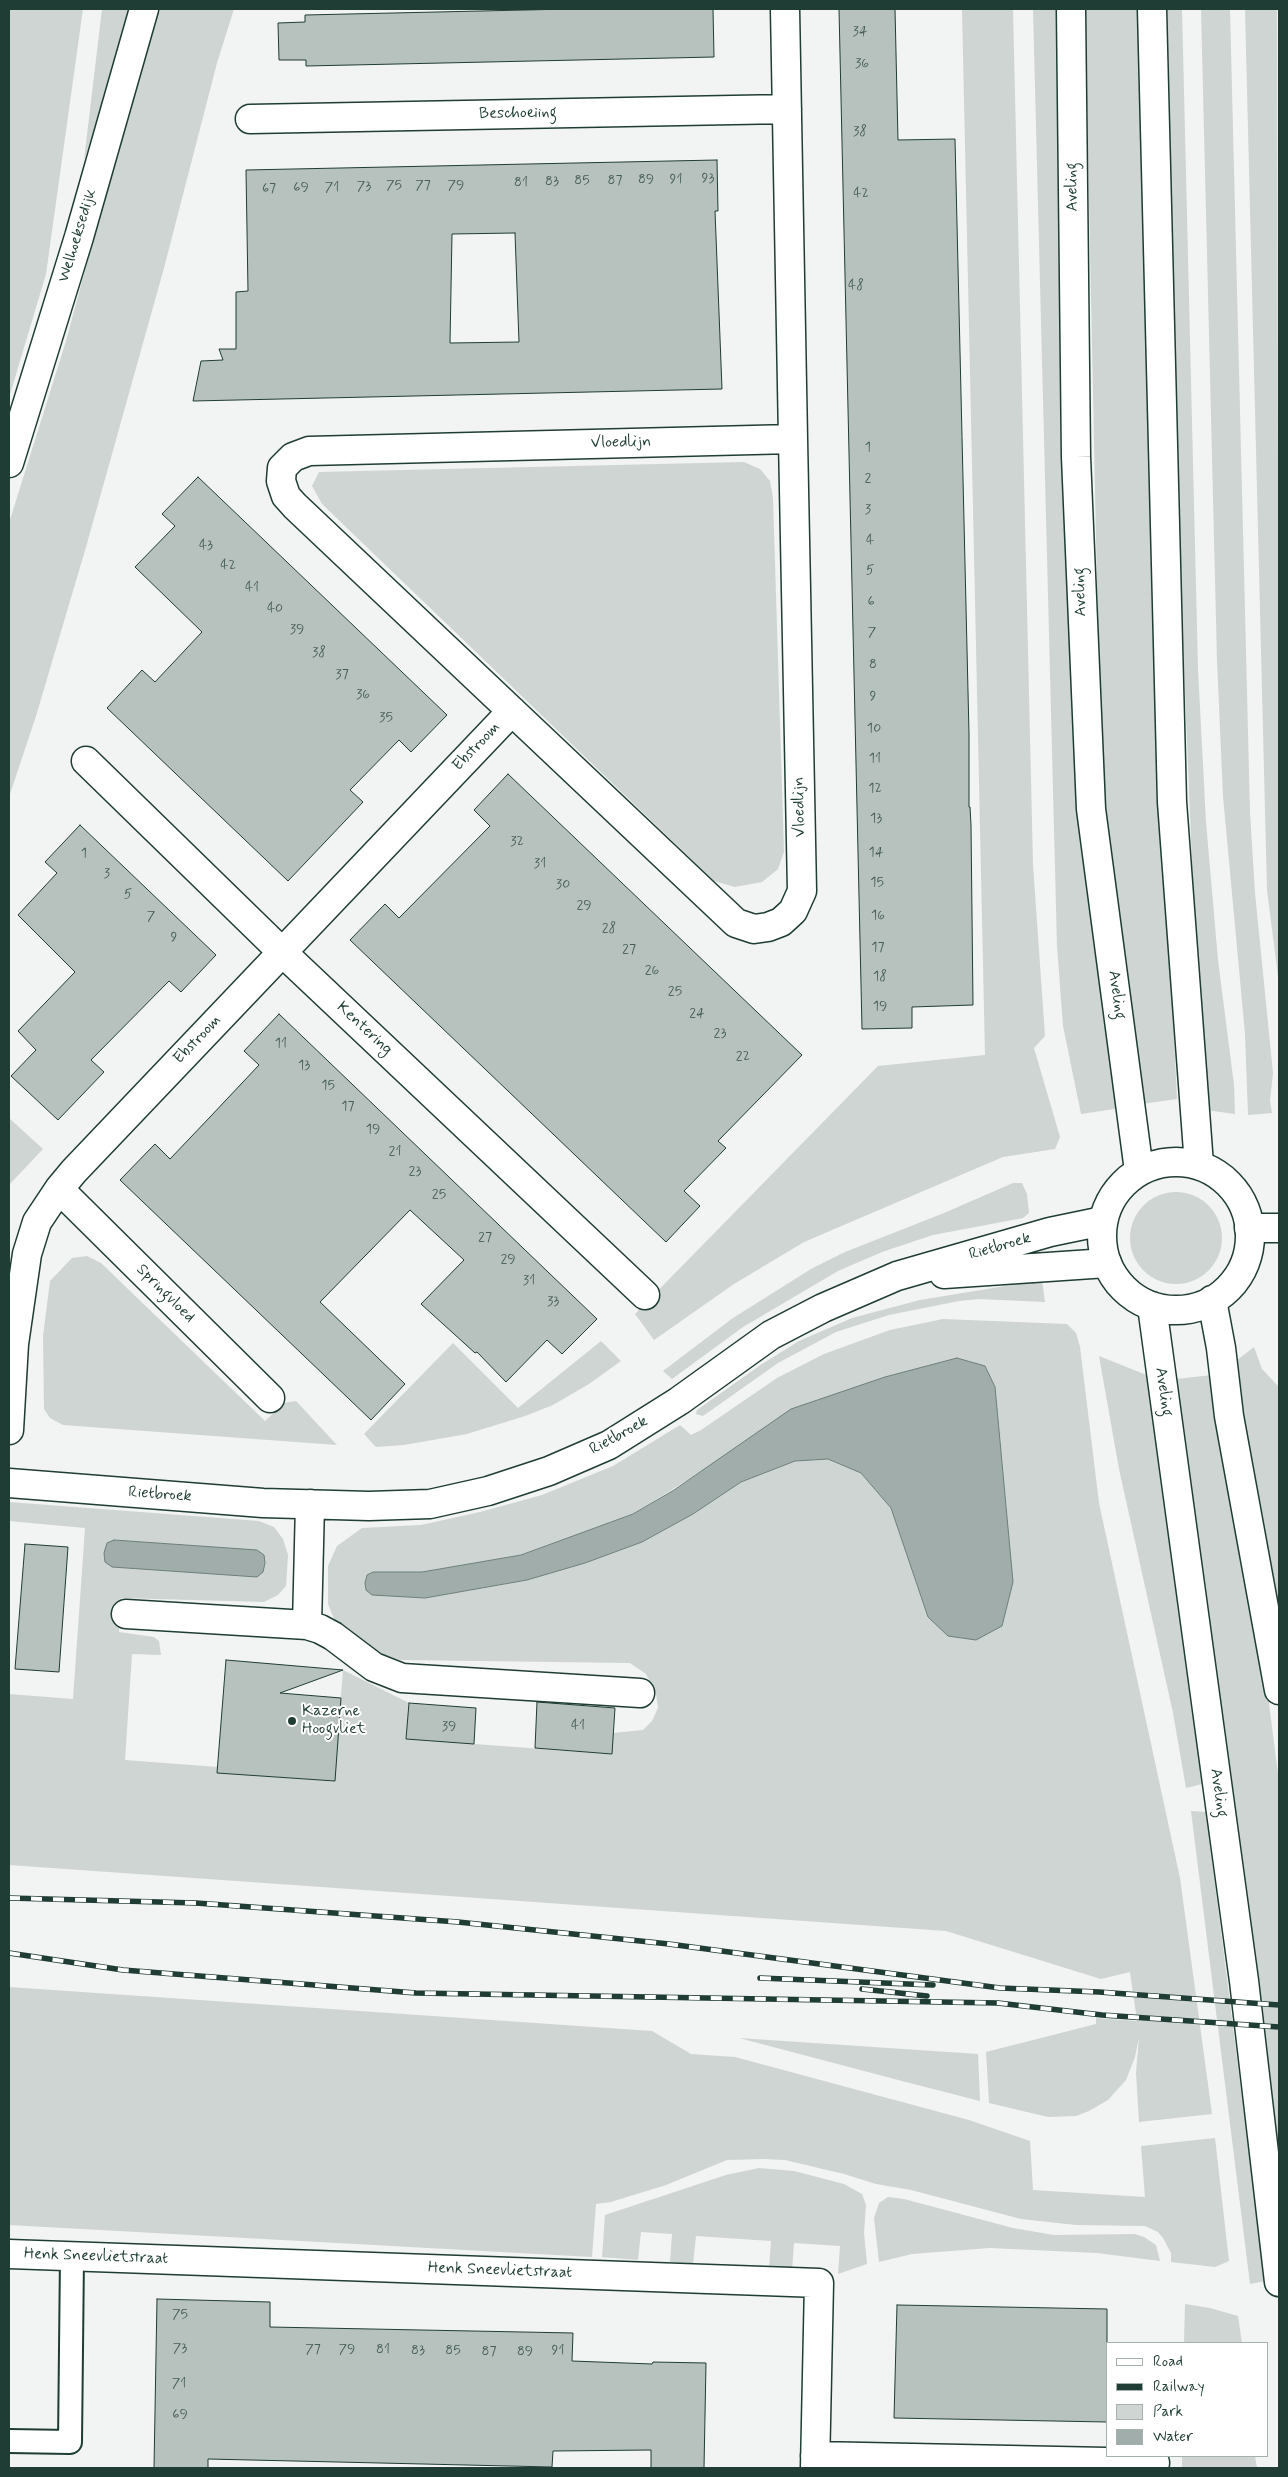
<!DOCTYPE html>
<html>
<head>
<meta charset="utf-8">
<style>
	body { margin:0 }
	#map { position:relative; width:1288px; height:2477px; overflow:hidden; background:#f2f3f3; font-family:Mynerve,sans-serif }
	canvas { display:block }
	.frame { position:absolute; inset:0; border:10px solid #1f3d34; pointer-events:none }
	.legend { position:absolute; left:1106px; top:2342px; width:162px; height:115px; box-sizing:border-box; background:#fff; border:1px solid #a5b1ae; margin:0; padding:6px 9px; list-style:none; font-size:15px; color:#1f3d34 }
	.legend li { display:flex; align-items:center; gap:10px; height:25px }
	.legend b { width:25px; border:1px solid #a5b1ae }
</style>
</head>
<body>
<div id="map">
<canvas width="1288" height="2477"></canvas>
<div class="frame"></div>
<ul class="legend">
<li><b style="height:6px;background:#fff"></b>Road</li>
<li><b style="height:6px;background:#1f3d34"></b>Railway</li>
<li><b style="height:14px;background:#ced5d3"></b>Park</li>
<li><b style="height:14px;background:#a1adaa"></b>Water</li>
</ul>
</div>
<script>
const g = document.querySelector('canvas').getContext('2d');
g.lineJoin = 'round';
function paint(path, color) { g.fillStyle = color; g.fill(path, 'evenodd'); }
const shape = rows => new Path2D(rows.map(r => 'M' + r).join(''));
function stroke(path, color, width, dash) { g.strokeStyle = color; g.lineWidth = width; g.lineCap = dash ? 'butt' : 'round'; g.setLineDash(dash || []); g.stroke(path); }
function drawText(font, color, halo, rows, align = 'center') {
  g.font = font + ' Mynerve,sans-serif'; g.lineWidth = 4; g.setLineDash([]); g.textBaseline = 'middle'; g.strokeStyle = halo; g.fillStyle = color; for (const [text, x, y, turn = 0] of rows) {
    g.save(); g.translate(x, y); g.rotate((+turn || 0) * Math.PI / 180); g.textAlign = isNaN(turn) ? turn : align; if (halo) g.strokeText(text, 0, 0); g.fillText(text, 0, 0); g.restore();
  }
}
const green = shape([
	[9,9,83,9,46,274,9,398],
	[102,9,136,9,84,160],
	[155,9,234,9,217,63,164,268,86,547,36,716,9,797,9,523,66,341],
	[962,9,1013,9,1033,865,1045,1036,1034,1048,1060,1137,1055,1149,1003,1157,804,1242,734,1284,654,1340,635,1314,878,1066,985,1055],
	[1033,9,1058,9,1121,1108,1081,1114,1063,1026,1057,946],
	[1085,9,1141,9,1160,751,1177,1099,1142,1104,1107,831,1103,771,1098,634],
	[1167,9,1182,9,1198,670,1206,822,1218,960,1234,1085,1235,1114,1206,1110,1196,960,1181,597],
	[1201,9,1230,9,1250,813,1255,893,1273,1073,1270,1101,1272,1113,1248,1115,1245,1034,1223,796,1217,660],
	[1245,9,1277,9,1279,984,1267,890],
	[744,462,760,469,770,481,773,498,784,852,778,869,762,882,735,887,714,881,322,504,312,486,319,472],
	[9,1118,43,1149,9,1185],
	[1013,1183,1022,1183,1027,1194,1029,1213,1023,1218,933,1235,882,1252,838,1271,743,1327,672,1379,663,1371,733,1318,811,1269,845,1252,944,1213],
	'1130 1238a46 46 0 1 1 92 0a46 46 0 1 1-92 0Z',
	[87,1256,101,1263,265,1421,284,1403,296,1401,337,1445,63,1425,50,1418,44,1409,43,1336,50,1281,72,1258],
	[1042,1280,1045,1302,979,1299,959,1301,889,1315,836,1332,778,1363,703,1416,696,1414,697,1410,762,1364,799,1341,852,1318,920,1300],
	[943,1319,1067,1324,1076,1333,1080,1347,1099,1503,1180,1878,1212,2114,1139,2122,1136,2073,1139,2037,1135,2057,1126,2080,1108,2100,1089,2111,1076,2116,1048,2117,989,2103,986,2052,1096,2024,1096,2018,1137,2021,1130,1972,1101,1979,946,1931,9,1865,9,1694,73,1699,85,1528,9,1521,9,1502,259,1521,274,1527,283,1539,288,1555,286,1586,278,1595,264,1602,121,1598,119,1632,154,1637,159,1641,161,1655,132,1654,125,1760,218,1767,218,1773,334,1781,343,1670,409,1703,406,1739,611,1754,613,1733,643,1730,652,1721,658,1708,656,1693,646,1674,630,1663,401,1660,374,1652,335,1621,328,1604,328,1566,337,1546,362,1528,421,1525,480,1512,542,1495,613,1466,680,1425,691,1435,701,1430,777,1378,824,1354,890,1330],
	[995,1387,928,1617,891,1508,861,1473,828,1459,795,1461,741,1482,693,1514,642,1542,585,1563,527,1580,425,1598,373,1572,422,1572,521,1555,633,1514,713,1464],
	[601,1341,621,1361,589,1384,553,1405,525,1416,467,1434,404,1445,376,1447,364,1434,453,1343,518,1408],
	[1254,1347,1262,1369,1279,1387,1279,1611,1245,1454,1232,1364],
	[1099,1356,1149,1376,1202,1784,1186,1788,1173,1713,1119,1469],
	[1212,1375,1266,1680,1279,1782,1279,2177,1176,1379],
	[1191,1811,1206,1812,1265,2281,1250,2284],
	[9,1987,652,2031,691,2054,735,2057,969,2120,1030,2141,1033,2190,1145,2197,1141,2146,1215,2138,1229,2261,1215,2267,1171,2262,1171,2253,1163,2238,1158,2232,1145,2226,1076,2225,1021,2219,911,2190,876,2184,844,2174,785,2160,763,2159,727,2160,666,2185,611,2202,596,2204,592,2257,9,2225],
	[739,2038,978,2054,980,2101,902,2081],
	[759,2168,794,2171,844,2184,862,2194,866,2205,864,2233,867,2264,838,2274,840,2246,794,2243,792,2271,769,2269,771,2241,696,2236,693,2264,670,2262,672,2234,641,2232,638,2260,602,2257,605,2215,726,2175],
	[888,2197,904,2199,1013,2228,1054,2235,1135,2234,1144,2237,1156,2245,1160,2261,1097,2253,990,2248,912,2254,879,2262,874,2218,879,2203],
	[1185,2304,1210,2308,1238,2316,1242,2343,1184,2343],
	[1182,2456,1255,2456,1257,2468,1182,2468]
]);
const water = shape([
	[957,1358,985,1366,995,1387,1013,1582,1002,1626,976,1640,948,1636,928,1617,891,1508,861,1473,828,1459,795,1461,741,1482,693,1514,642,1542,585,1563,527,1580,425,1598,372,1595,366,1590,365,1583,367,1575,373,1572,422,1572,521,1555,633,1514,674,1490,791,1409,885,1377,957,1358],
	[114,1540,257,1550,264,1555,265,1563,263,1572,257,1577,112,1567,105,1562,104,1553,107,1543,114,1540]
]);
const building = shape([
	[569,9,713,9,714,57,306,66,306,60,279,60,278,23,305,22,305,15,569,9],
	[839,9,895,9,898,140,955,139,969,734,969,807,970,807,971,825,973,1005,912,1007,912,1028,862,1029,839,9],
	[717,160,718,211,715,211,722,389,193,401,201,361,223,360,219,349,236,349,236,292,248,291,246,170,717,160],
	[515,233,519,342,450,343,452,234,515,233],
	[198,477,447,715,411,752,399,740,350,790,363,802,288,881,107,708,142,670,155,682,202,632,135,567,175,526,162,514,198,477],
	[508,774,802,1055,718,1141,726,1148,684,1191,700,1206,666,1242,350,940,385,904,399,918,490,826,474,810,508,774],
	[80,825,216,955,181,992,169,981,91,1060,104,1072,58,1120,11,1076,36,1050,18,1031,75,972,18,915,57,873,45,862,80,825],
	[279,1014,597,1319,562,1354,547,1340,506,1382,477,1352,475,1353,421,1304,464,1260,410,1210,320,1302,405,1384,371,1420,120,1180,155,1144,170,1159,210,1117,259,1065,244,1051,279,1014],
	[25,1544,68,1547,59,1672,15,1669,25,1544],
	[226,1660,343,1670,280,1693,341,1698,335,1781,217,1773,226,1660],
	[537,1702,615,1708,612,1754,535,1748,537,1702],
	[409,1703,476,1708,474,1744,406,1739,409,1703],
	[157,2299,270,2302,270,2327,573,2333,572,2361,652,2364,653,2362,706,2363,704,2468,651,2468,651,2450,553,2451,552,2467,208,2459,208,2468,154,2468,157,2299],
	[897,2305,1107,2309,1107,2422,894,2418,897,2305]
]);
const lane = shape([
	[9,2441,70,2442,72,2256]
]);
const street = shape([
	[785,9,793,439],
	[250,119,787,109],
	[793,439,802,891,793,911,781,922,768,927,754,929,736,923,295,506,286,496,281,481,282,468,293,457,309,451,793,439],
	[9,463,79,237,144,9],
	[86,761,282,952,645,1295],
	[59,1189,270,1398],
	[1249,1228,1279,1228],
	[944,1274,1107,1263],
	[9,1430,14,1344,27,1254,37,1222,59,1189,74,1171,512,711],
	[9,1483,263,1503,369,1506,430,1504,488,1491,549,1471,609,1445,679,1401,771,1335,823,1308,897,1276,1050,1232,1103,1221],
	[126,1614,307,1625,320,1629,333,1636,374,1667,402,1678,640,1693],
	[307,1625,310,1504],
	[9,2254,819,2283,815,2468],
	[815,2456,1155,2463]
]);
const secondary = shape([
	[1071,9,1076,457,1091,809,1139,1171],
	[1152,9,1172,802,1199,1165],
	'1102 1236a74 74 0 1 1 148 0a74 74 0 1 1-148 0Z',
	[1212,1300,1221,1348,1229,1416,1279,1690],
	[1152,1306,1244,1981,1279,2282]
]);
const rail = shape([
	[9,1898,196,1903,458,1922,669,1944,1000,1988,1099,1992,1279,2005],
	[9,1953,123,1970,416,1993,998,2003,1102,2015,1279,2027],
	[760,1978,933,1985],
	[862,1989,927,1996]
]);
const markers = [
	[292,1721,5,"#1f3d34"]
];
const numberNames = [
	["34",860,32],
	["36",862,64],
	["38",860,132],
	["93",708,179],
	["89",646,180],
	["91",676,180],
	["85",582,181],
	["87",615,181],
	["83",552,182],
	["81",521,183],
	["75",394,186],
	["77",423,186],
	["79",456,186],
	["73",364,187],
	["69",301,188],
	["71",332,188],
	["67",269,189],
	["42",861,194],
	["48",856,286],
	["1",868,448],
	["2",868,479],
	["3",868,510],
	["4",870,541],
	["43",206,546],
	["42",228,566],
	["5",870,571],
	["41",252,588],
	["6",871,602],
	["40",275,609],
	["39",297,630],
	["7",872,633],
	["38",319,653],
	["8",873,665],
	["37",342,675],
	["36",363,695],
	["9",873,697],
	["35",386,718],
	["10",874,729],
	["11",875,759],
	["12",875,789],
	["13",876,819],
	["32",517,842],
	["14",876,853],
	["1",84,854],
	["31",540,864],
	["3",107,874],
	["15",877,883],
	["30",563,885],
	["5",128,895],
	["29",584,906],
	["16",878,916],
	["7",151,917],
	["28",609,929],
	["9",174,938],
	["17",878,948],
	["27",629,950],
	["26",652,971],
	["18",880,977],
	["25",675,992],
	["19",880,1007],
	["24",697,1014],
	["23",720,1034],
	["11",281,1044],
	["22",743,1057],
	["13",304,1066],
	["15",328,1086],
	["17",348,1107],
	["19",373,1130],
	["21",395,1152],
	["23",415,1172],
	["25",439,1195],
	["27",485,1238],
	["29",508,1260],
	["31",529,1281],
	["33",553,1302],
	["41",578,1726],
	["39",449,1727],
	["75",180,2315],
	["73",180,2349],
	["77",313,2350],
	["79",347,2350],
	["81",383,2350],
	["83",418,2351],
	["85",453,2351],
	["91",558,2351],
	["87",489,2352],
	["89",525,2352],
	["71",179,2384],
	["69",180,2415]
];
const streetNames = [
	["Beschoeiing",518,114,-1],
	["Aveling",1073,187,-91],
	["Welhoeksedijk",78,236,-73],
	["Vloedlijn",621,443,-1],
	["Aveling",1081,592,-92],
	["Ebstroom",477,747,-46],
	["Vloedlijn",800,807,-91],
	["Aveling",1116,995,82],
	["Kentering",364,1029,43],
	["Ebstroom",198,1040,-46],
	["Rietbroek",1000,1247,-16],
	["Springvloed",165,1294,45],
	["Aveling",1163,1392,82],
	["Rietbroek",619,1436,-29],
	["Rietbroek",160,1495,4],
	["Aveling",1218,1793,82],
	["Henk Sneevlietstraat",96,2257,2],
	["Henk Sneevlietstraat",500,2271,2]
];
const poiNames = [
	["Kazerne",302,1712],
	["Hoogvliet",302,1730]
];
paint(green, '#ced5d3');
paint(water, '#a1adaa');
stroke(water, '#6d807b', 1);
paint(building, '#b7c1bd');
stroke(building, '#1f3d34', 1);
stroke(lane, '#1f3d34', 26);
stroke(street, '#1f3d34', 31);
stroke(secondary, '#1f3d34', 31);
stroke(lane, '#fff', 22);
stroke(street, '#fff', 28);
stroke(secondary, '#fff', 28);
stroke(rail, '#1f3d34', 5.5);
stroke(rail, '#fff', 4, [11]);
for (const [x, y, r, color] of markers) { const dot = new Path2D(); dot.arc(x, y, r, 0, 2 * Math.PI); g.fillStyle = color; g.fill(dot); stroke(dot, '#fff', 2); }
drawText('14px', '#455e56', null, numberNames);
drawText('16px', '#1f3d34', '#fff', streetNames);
drawText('16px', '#1f3d34', '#fff', poiNames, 'left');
</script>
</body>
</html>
